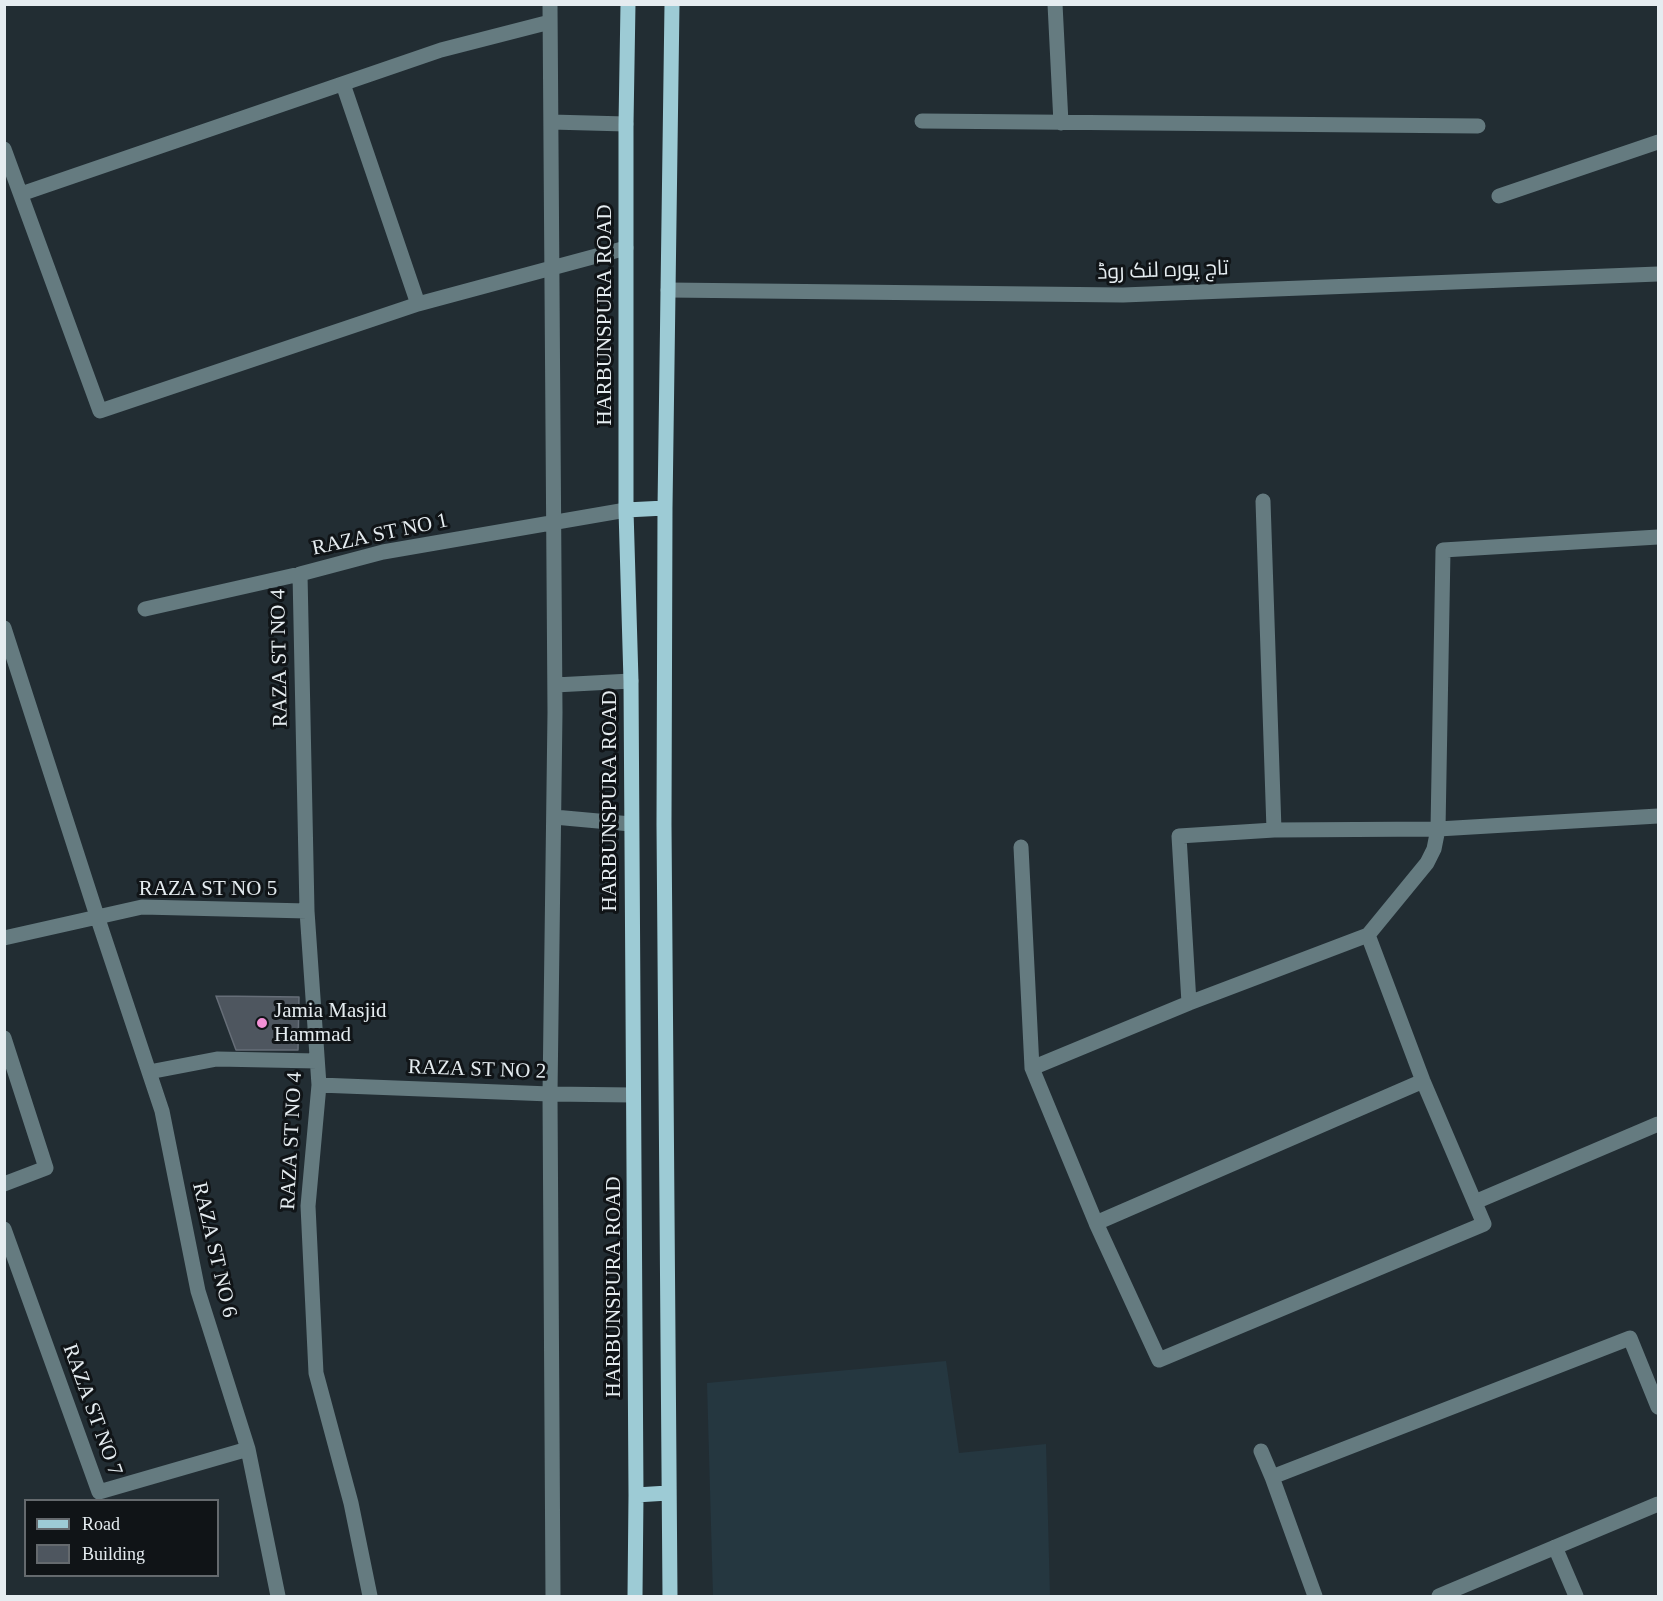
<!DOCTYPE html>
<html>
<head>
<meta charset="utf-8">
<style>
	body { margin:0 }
	#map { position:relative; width:1663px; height:1601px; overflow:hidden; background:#222d33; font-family:"Times New Roman",serif }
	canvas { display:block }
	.frame { position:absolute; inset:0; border:6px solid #e5ecf0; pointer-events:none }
	.legend { position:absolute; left:24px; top:1499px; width:195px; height:78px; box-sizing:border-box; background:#101417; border:2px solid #656a6e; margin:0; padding:8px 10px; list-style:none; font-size:18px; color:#e5ecf0 }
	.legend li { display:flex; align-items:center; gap:12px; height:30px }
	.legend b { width:30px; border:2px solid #656a6e }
</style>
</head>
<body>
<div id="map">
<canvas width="1663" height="1601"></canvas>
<div class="frame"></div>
<ul class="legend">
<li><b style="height:8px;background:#9dcbd5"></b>Road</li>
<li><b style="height:16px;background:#4e565f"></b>Building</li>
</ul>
</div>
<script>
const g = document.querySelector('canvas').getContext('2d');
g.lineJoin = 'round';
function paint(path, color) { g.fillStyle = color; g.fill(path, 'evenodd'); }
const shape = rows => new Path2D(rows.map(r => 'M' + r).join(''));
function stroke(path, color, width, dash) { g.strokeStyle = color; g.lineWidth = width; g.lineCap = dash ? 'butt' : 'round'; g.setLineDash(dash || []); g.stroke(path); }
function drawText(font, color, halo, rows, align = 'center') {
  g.font = font + ' "Times New Roman",Cairo,serif'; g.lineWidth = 6; g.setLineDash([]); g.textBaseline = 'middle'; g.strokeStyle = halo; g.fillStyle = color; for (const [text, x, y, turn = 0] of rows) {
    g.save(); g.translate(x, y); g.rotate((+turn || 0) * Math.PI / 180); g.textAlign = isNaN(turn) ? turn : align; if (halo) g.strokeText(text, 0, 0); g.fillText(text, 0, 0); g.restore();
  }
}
const built = shape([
	[946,1361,959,1453,1046,1444,1050,1596,713,1596,707,1383]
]);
const building = shape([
	[216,996,299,997,298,1050,236,1050,216,996]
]);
const minor = shape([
	[550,4,555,712,550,1094,553,1596],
	[1055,4,1061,123],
	[343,84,418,304],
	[922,121,1478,126],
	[551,122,626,124],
	[4,149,100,411,418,304,626,248],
	[21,194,441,50,550,22],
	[1499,196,1658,142],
	[668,290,1123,295,1658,274],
	[1263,501,1274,830],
	[300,574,307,911,319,1085,308,1206,316,1373,351,1503,370,1596],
	[145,609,300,574,383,552,626,510],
	[4,628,97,916,162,1111,198,1291,248,1449,278,1596],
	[555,685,631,681],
	[554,817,631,824],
	[1021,847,1032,1068],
	[1368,935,1423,1081,1484,1224,1159,1360,1096,1223,1032,1068,1189,1003,1368,935,1427,863,1434,849,1438,829,1443,550,1658,537],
	[4,938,142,907,307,911],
	[1189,1003,1179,836,1274,830,1438,829,1658,816],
	[4,1038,46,1168,4,1184],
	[149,1072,217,1059,317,1061],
	[319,1085,550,1094,633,1095],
	[1475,1202,1658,1124],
	[1096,1223,1423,1081],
	[4,1229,99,1492,248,1449],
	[1261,1451,1272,1477],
	[1555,1547,1576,1596],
	[1315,1596,1272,1477,1630,1338,1658,1407],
	[1439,1596,1658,1504]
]);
const major = shape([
	[628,4,626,124,626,510,631,681,636,1495,635,1596],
	[626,510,665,508],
	[636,1495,668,1493],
	[670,1596,664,824,665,508,672,4]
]);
const markers = [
	[262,1023,6,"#f391d6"]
];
const streetNames = [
	["تاج پورہ لنک روڈ",1163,271,-2],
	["HARBUNSPURA ROAD",605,315,-90],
	["RAZA ST NO 1",380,535,-12],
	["RAZA ST NO 4",280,658,-91],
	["HARBUNSPURA ROAD",610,801,-90],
	["RAZA ST NO 5",208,889],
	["RAZA ST NO 2",477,1070,2],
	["RAZA ST NO 4",292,1141,-87],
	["RAZA ST NO 6",214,1250,77],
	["HARBUNSPURA ROAD",614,1287,-90],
	["RAZA ST NO 7",92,1410,70]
];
const poiNames = [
	["Jamia Masjid",274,1011],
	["Hammad",274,1035]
];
paint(built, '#253740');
paint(building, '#4e565f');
stroke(building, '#666e78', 1.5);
stroke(minor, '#657b80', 15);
stroke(major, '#9dcbd5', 15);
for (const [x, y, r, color] of markers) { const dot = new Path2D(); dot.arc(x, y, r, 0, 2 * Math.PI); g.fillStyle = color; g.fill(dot); stroke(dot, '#101417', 2); }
drawText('21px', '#e5ecf0', '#101417', streetNames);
drawText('21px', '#e5ecf0', '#101417', poiNames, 'left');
</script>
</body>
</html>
